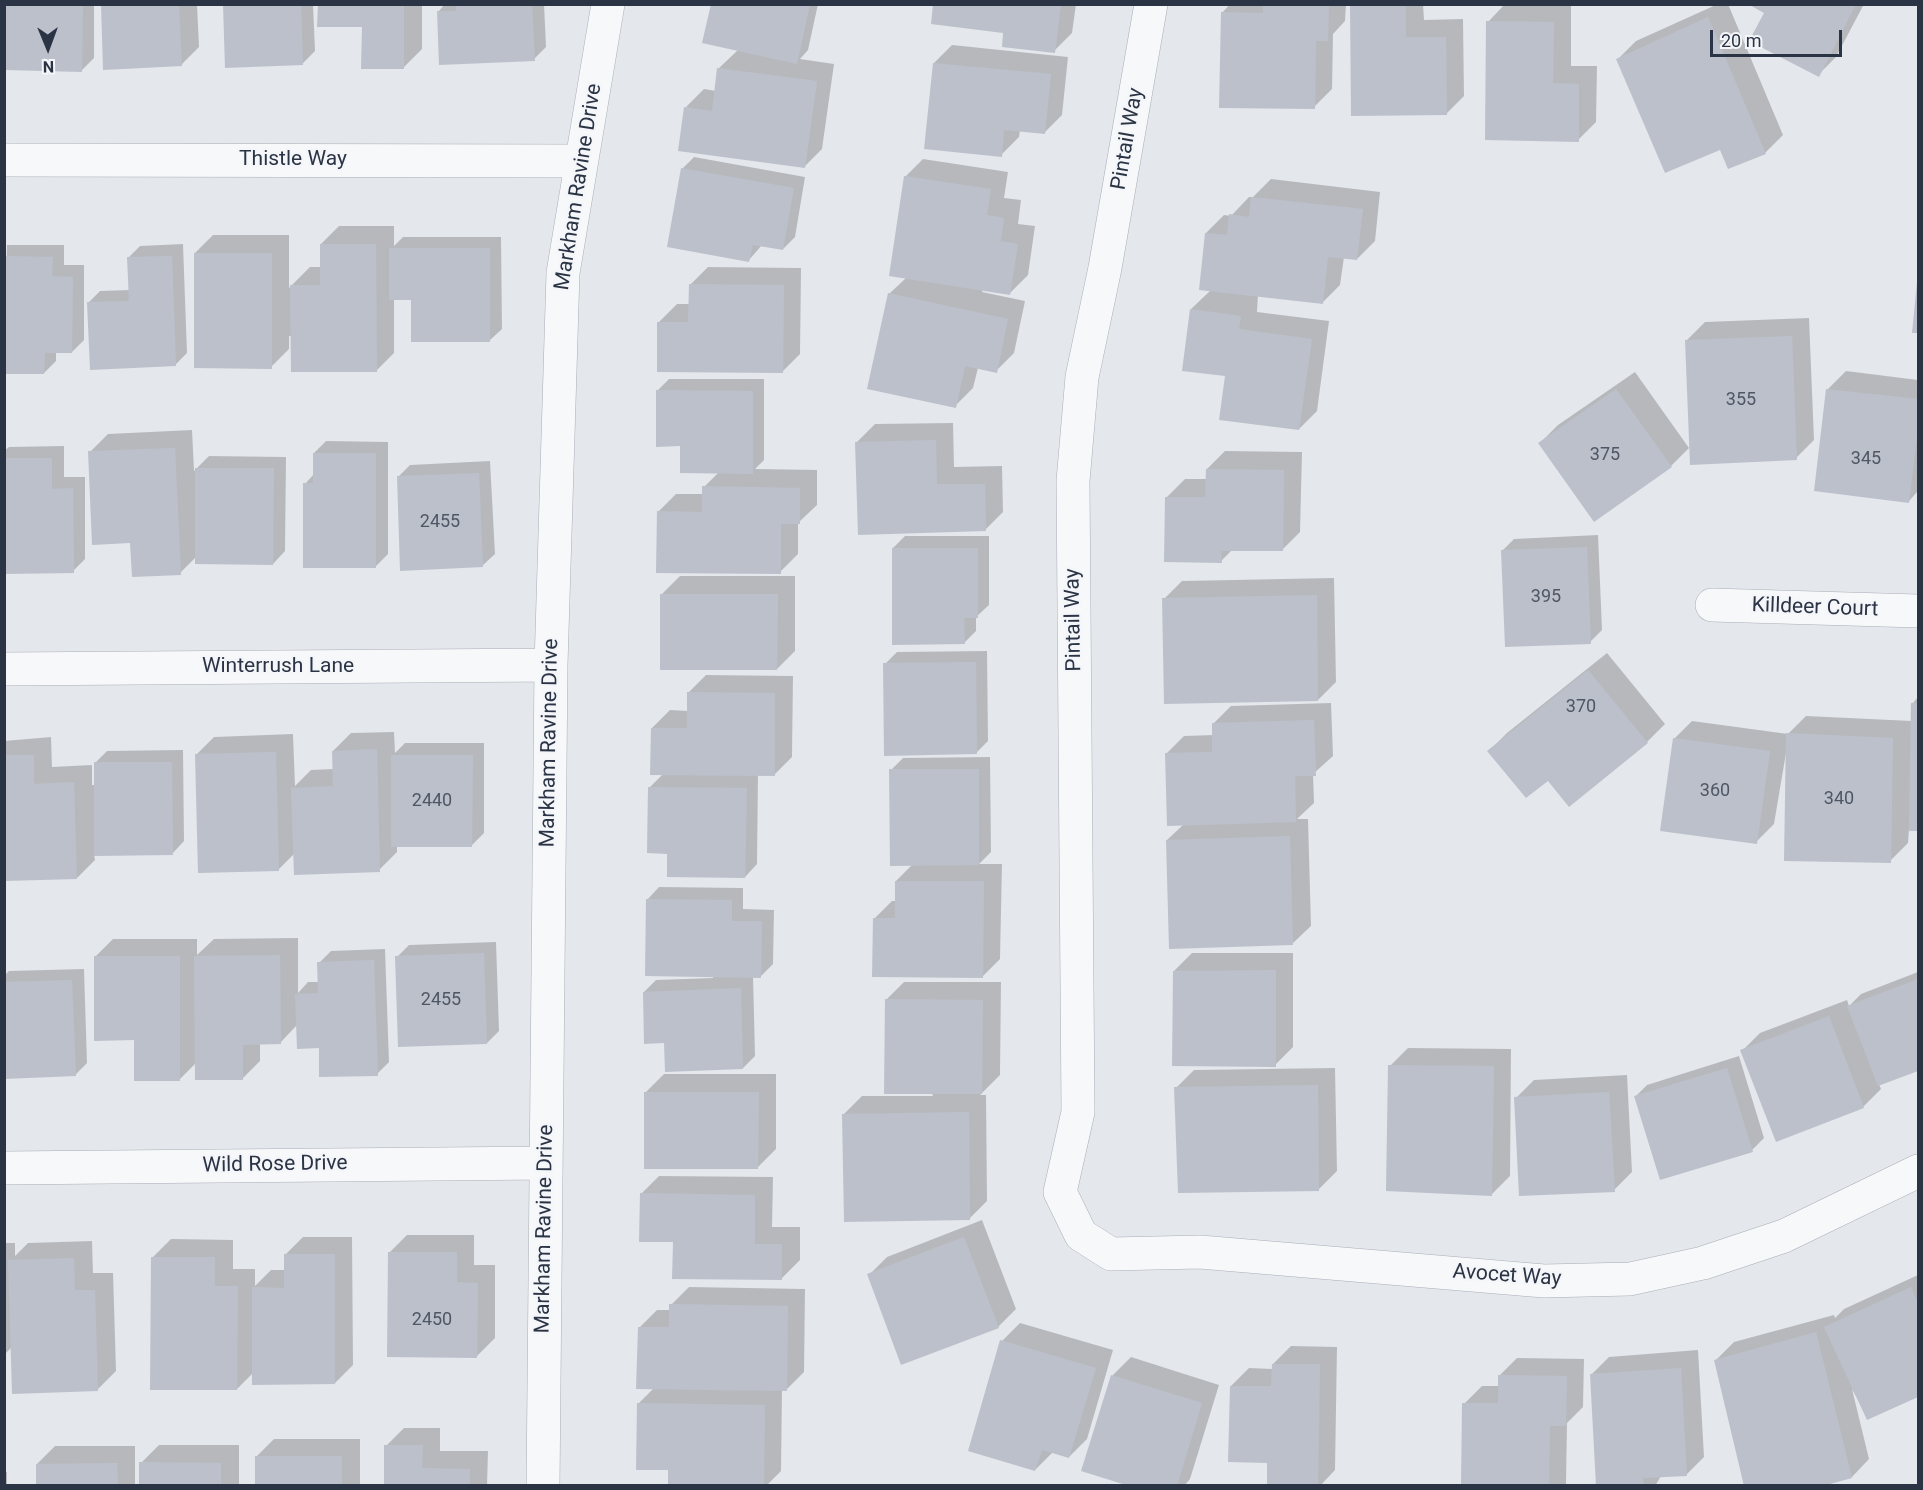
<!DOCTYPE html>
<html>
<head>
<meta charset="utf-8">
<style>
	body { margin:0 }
	#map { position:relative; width:1923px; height:1490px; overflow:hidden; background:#e4e7ec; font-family:Roboto,sans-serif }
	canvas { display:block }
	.frame { position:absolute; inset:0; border:6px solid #2b3445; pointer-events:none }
	.north { position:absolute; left:18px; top:18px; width:60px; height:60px; -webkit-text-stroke:4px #f4f6f9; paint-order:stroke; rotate:179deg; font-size:16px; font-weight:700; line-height:24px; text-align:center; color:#2b3445 }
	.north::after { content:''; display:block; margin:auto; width:21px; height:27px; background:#2b3445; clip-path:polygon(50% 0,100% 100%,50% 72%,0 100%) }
	.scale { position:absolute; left:1710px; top:30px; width:132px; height:27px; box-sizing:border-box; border:3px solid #2b3445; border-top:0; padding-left:8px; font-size:18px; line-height:21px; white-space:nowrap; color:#2b3445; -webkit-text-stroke:4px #f4f6f9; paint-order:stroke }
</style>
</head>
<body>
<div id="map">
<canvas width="1923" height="1490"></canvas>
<div class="frame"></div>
<div class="north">N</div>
<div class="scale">20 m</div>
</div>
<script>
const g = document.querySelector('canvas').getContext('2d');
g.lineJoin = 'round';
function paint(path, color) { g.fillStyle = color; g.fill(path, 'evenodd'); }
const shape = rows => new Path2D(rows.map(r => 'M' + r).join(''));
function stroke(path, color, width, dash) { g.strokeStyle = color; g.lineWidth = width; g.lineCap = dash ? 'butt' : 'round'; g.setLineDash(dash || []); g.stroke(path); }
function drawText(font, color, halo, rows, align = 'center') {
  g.font = font + ' Roboto,sans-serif'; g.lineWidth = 5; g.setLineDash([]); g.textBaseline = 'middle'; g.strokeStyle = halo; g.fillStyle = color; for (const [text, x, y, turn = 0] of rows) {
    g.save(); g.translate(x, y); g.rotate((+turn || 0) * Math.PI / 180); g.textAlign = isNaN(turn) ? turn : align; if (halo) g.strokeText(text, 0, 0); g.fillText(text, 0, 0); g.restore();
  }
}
const shadow = shape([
	[6,4,94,4,94,58,82,70],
	[102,4,197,4,199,47,181,65],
	[224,4,313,4,315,51,303,63],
	[319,4,422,4,422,49,404,67,363,25],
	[445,4,544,4,546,47,534,59,438,12],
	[712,4,818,4,808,50,800,59,834,64,822,149,804,167,686,107,704,89,716,91,719,68,738,50],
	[935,4,1076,4,1072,33,1054,51],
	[1230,4,1346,4,1345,21,1333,34,1332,89,1314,107,1222,13],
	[1351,4,1423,4,1424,20,1463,19,1464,96,1446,114],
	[1505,4,1571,5,1571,66,1597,66,1596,122,1578,140,1488,22],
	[1718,4,1728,4,1783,135,1765,153,1618,59,1636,41],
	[1751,4,1864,4,1836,57,1818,75,1766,12],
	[952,45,1068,57,1062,115,1044,133,1020,130,1019,137,1001,155,934,63],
	[694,157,805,177,795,237,783,249,762,245,749,260,682,169],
	[923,159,1008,172,1004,198,1021,200,1018,224,1035,226,1028,275,1010,293,983,289,982,292,1025,301,1014,353,996,371,978,368,973,388,955,406,889,294,906,278,905,177],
	[1271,179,1380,192,1375,241,1357,259,1344,257,1340,285,1322,303,1258,295,1257,312,1329,321,1317,411,1299,429,1227,375,1191,309,1211,290,1206,233,1224,215,1231,216,1249,197,1253,197],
	[339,226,394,226,394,246,403,237,501,237,502,329,489,341,413,299,394,298,394,353,376,371,292,336,289,336,289,349,271,367,195,253,213,235,289,235,289,288,310,267,321,267,321,244],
	[183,244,187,353,175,365,88,303,100,291,130,290,128,258,140,246],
	[7,245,64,245,64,265,84,265,84,340,72,352,56,352,56,361,44,373,4,373],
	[708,267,801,268,800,354,782,372,659,322,677,304,690,304,690,285],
	[1918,281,1918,332,1914,332],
	[1809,318,1814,440,1796,458,1687,340,1705,322],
	[1846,371,1918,380,1918,491,1909,501,1828,389],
	[1635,372,1689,448,1671,466,1540,443,1558,425],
	[669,379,764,379,764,460,755,469,817,470,817,505,798,523,798,554,780,572,658,512,676,494,704,494,704,487,719,472,682,445,657,391],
	[953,423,954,467,1002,466,1003,512,985,530,857,442,875,424],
	[192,430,194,471,209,456,286,457,285,551,273,564,196,557,180,573,131,542,90,452,108,434],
	[326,441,388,442,388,554,376,566,305,484,314,474,314,453],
	[64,446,64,477,85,477,85,559,73,571,4,572,4,451,9,447],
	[1225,451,1302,452,1300,532,1282,550,1233,549,1221,561,1167,497,1185,479,1207,479,1207,469],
	[490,461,495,554,482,566,398,477,410,465],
	[1598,535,1602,630,1590,642,1502,551,1514,539],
	[905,536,989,536,989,605,976,617,976,631,964,643,893,548],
	[680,576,795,576,795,651,777,669,662,594],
	[1334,578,1336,682,1318,700,1164,599,1182,581],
	[987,651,988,741,976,753,885,664,897,652],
	[1607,653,1665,724,1647,742,1548,779,1489,751,1507,733],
	[706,675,793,676,792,757,774,775,758,774,757,864,745,877,668,852,649,788,664,773,652,728,670,710,688,711,688,693],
	[1918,697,1918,829,1909,829,1908,843,1890,861,1788,741,1774,824,1756,842,1674,739,1692,721,1788,734,1806,716,1912,721,1913,703],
	[1331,703,1333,756,1313,774,1314,803,1297,819,1308,819,1311,926,1293,943,1167,840,1184,824,1166,754,1184,736,1214,735,1213,724,1231,706],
	[394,732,395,753,405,743,484,743,484,833,472,845,397,845,397,852,379,870,295,853,279,869,196,755,214,737,293,734,295,786,311,770,334,769,333,751,351,733],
	[51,737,52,767,92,765,92,785,95,785,95,763,107,751,183,750,184,841,172,854,94,854,95,860,77,878,4,880,4,741],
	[990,757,991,852,979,864,1002,864,1000,959,982,977,874,919,892,901,896,901,896,881,913,864,891,770,903,758],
	[659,887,743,888,743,909,774,910,773,964,761,976,753,976,755,1056,743,1068,666,1041,644,992,656,980,713,978,713,976,647,900],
	[298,938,298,993,308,982,319,982,319,963,331,951,385,949,389,1062,377,1074,320,1046,297,1025,280,1043,260,1043,260,1061,242,1079,196,1063,180,1079,136,1039,95,957,113,939,197,939,197,955,214,939],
	[496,942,499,1031,487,1043,397,957,409,945],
	[1192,953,1293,953,1293,1047,1275,1065,1174,971],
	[84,969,87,1063,75,1075,4,1078,4,976,9,971],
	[1918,972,1918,1069,1879,1084,1881,1089,1863,1107,1742,1051,1760,1033,1847,1000,1849,1006,1861,994],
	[904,982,1001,982,1000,1075,980,1095,986,1095,987,1201,969,1219,844,1114,862,1096,933,1096,886,1000],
	[1408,1048,1511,1049,1510,1176,1492,1194,1390,1066],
	[1739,1056,1764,1138,1752,1150,1635,1097,1647,1085],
	[1335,1068,1337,1171,1319,1189,1176,1088,1194,1070],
	[664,1074,776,1074,776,1149,758,1167,646,1092],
	[1627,1075,1632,1172,1614,1190,1516,1098,1534,1080],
	[659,1176,773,1177,772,1227,800,1227,800,1260,782,1278,674,1240,641,1194],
	[982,1220,1016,1309,998,1327,869,1275,887,1257],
	[407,1235,474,1235,474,1265,495,1265,495,1338,477,1356,389,1253],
	[303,1237,352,1237,353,1365,335,1383,254,1372,237,1389,153,1257,171,1239,233,1240,233,1269,255,1269,255,1286,271,1270,285,1270,285,1255],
	[92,1241,93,1273,113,1273,116,1371,98,1389,12,1347,4,1355,4,1243,15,1243,15,1256,28,1243],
	[1918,1275,1918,1395,1868,1418,1852,1389,1869,1459,1852,1477,1716,1360,1734,1342,1834,1315,1835,1318,1844,1309],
	[689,1287,805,1289,804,1372,786,1390,782,1390,781,1471,766,1486,670,1486,670,1468,638,1404,655,1387,639,1328,657,1310,671,1310,671,1305],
	[1020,1323,1113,1350,1087,1439,1069,1457,1053,1452,1035,1470,1002,1341],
	[1291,1346,1337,1347,1335,1470,1320,1486,1268,1486,1269,1461,1231,1386,1249,1368,1273,1369,1273,1364],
	[1698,1350,1704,1457,1686,1475,1661,1476,1655,1486,1597,1486,1591,1375,1609,1357],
	[1131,1357,1219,1385,1190,1479,1184,1486,1134,1486,1083,1470,1113,1375],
	[1517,1358,1584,1359,1583,1407,1567,1423,1566,1484,1462,1486,1464,1404,1482,1386,1499,1386,1499,1376],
	[404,1428,440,1428,440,1451,488,1451,487,1486,385,1486,386,1446],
	[274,1439,360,1439,360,1486,256,1486,256,1457],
	[159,1445,239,1445,239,1486,141,1486,141,1463],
	[55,1446,135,1446,135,1486,37,1486,37,1464],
	[4,1472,7,1472,7,1486,4,1486]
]);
const building = shape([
	[4,4,83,4,82,72,4,70],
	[101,4,179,4,182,66,103,70],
	[223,4,301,4,303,65,225,68],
	[318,4,404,4,404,69,361,69,362,27,317,27],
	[456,4,532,4,535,61,439,65,437,11,456,11],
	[711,4,810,4,797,64,702,43],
	[933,4,1061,4,1055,53,1002,47,1003,33,931,24],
	[1263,4,1329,4,1328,41,1316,41,1315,109,1219,108,1221,12,1263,13],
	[1350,4,1406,4,1406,37,1446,37,1447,115,1351,116],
	[1748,4,1856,4,1819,77,1749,41,1764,13],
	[1708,17,1766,154,1728,169,1720,150,1665,173,1616,59],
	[1486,21,1554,22,1553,83,1579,84,1579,142,1485,140],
	[933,63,1051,74,1045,134,1004,130,1002,157,924,149],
	[717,68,817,81,805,168,678,151,684,107,712,111],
	[681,168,794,188,783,250,753,245,749,262,667,247],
	[904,176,991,189,987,215,1004,218,1001,241,1018,244,1010,295,889,276],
	[1251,197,1363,209,1357,260,1328,257,1323,304,1199,290,1205,233,1227,235,1229,214,1249,217],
	[320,244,376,244,377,372,291,372,290,285,320,285],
	[389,248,490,248,490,342,411,342,411,300,389,300],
	[194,253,272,253,272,369,194,368],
	[4,256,53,257,52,276,73,277,72,353,45,353,44,374,4,374],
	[172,256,176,366,90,370,87,302,129,301,127,257],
	[1917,282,1918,283,1918,333,1912,333],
	[689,284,784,285,783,373,657,372,657,322,688,322],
	[888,293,1008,319,997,373,965,366,956,408,867,389],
	[1190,309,1241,316,1239,329,1312,339,1299,430,1219,420,1225,376,1182,371],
	[1792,336,1797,460,1690,465,1685,340],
	[1616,389,1672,467,1594,522,1538,443],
	[1826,389,1918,399,1918,427,1909,503,1814,491],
	[656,390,753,391,753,474,680,473,680,446,656,447],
	[936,440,937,484,985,484,986,531,858,535,855,442],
	[175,448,181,575,132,577,130,543,92,545,88,451],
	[313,453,376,453,376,568,303,568,303,483,313,483],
	[4,458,52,458,52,489,73,488,74,573,4,574],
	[195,468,274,468,273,565,195,564],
	[1206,469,1284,470,1283,551,1221,551,1222,563,1164,562,1165,497,1205,497],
	[479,473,483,567,400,571,397,476],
	[702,486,800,488,800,524,781,524,781,574,656,573,657,511,702,512],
	[1587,547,1591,644,1505,647,1501,550],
	[892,548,978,548,978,618,964,618,965,644,892,645],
	[660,594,778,594,777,670,660,670],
	[1317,595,1318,701,1164,704,1162,598],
	[976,662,977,754,884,756,883,663],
	[1588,670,1648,743,1569,807,1548,781,1526,798,1487,751],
	[687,692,775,693,775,776,650,775,651,728,687,728],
	[1911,703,1918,703,1918,831,1909,831],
	[1314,720,1316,776,1295,776,1296,822,1167,826,1165,753,1212,752,1212,723],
	[1786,733,1893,738,1891,863,1784,861],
	[1673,738,1770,751,1757,844,1660,831],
	[377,749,380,872,294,875,291,788,333,786,332,751],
	[276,752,279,871,198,873,195,754],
	[4,755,34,755,34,784,74,782,77,879,4,881],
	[391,755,473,755,472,847,391,847],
	[94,762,172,762,173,855,94,856],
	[889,769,979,769,979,865,890,866],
	[648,787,747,788,745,878,667,877,667,854,647,853],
	[1290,836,1293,945,1169,949,1166,840],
	[895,881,984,881,983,978,872,977,873,918,895,918],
	[646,899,732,900,732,921,762,921,761,978,645,976],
	[484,953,487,1044,398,1047,395,956],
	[280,955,281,1044,243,1045,243,1080,195,1080,194,956],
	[94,956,180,956,180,1081,134,1081,134,1040,94,1041],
	[374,960,378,1076,319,1077,319,1048,297,1049,295,994,318,993,317,962],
	[1276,970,1276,1067,1172,1066,1173,971],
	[1918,979,1918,1071,1878,1086,1847,1006],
	[72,980,76,1076,4,1079,4,982],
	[741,988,743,1069,665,1072,664,1043,644,1044,643,992],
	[885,999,983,1000,982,1094,884,1094],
	[1829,1016,1864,1108,1776,1142,1740,1050],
	[1388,1065,1494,1066,1492,1196,1386,1191],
	[1727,1068,1753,1152,1660,1180,1634,1096],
	[1318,1085,1319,1191,1178,1193,1174,1087],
	[644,1092,759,1092,758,1169,644,1169],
	[1609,1092,1615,1192,1519,1196,1514,1097],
	[969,1112,970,1220,844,1222,842,1114],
	[640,1193,755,1195,755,1244,782,1244,782,1280,672,1279,673,1242,639,1242],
	[964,1237,999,1328,901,1365,867,1274],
	[388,1252,457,1252,457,1282,478,1283,477,1358,387,1357],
	[284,1254,335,1254,335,1384,252,1385,252,1287,284,1288],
	[151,1257,215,1257,215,1286,238,1286,237,1390,150,1390],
	[74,1258,75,1290,95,1290,98,1391,12,1394,8,1260],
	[1911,1287,1918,1303,1918,1397,1867,1420,1824,1327],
	[669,1304,788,1306,787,1391,636,1389,638,1327,669,1327],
	[1816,1332,1852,1478,1823,1486,1744,1486,1714,1360],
	[1000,1340,1096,1368,1069,1458,1042,1450,1035,1471,968,1451],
	[1272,1364,1320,1364,1318,1486,1267,1486,1267,1463,1228,1462,1230,1386,1271,1386],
	[1681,1368,1687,1476,1643,1478,1644,1486,1596,1486,1590,1374],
	[1111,1375,1202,1403,1177,1486,1129,1486,1081,1471],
	[1498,1375,1567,1376,1566,1426,1550,1426,1549,1486,1461,1486,1462,1403,1498,1403],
	[637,1403,765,1405,764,1486,668,1486,668,1470,636,1470],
	[384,1445,423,1445,422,1468,470,1469,470,1486,384,1486],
	[255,1456,342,1456,342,1486,255,1486],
	[139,1462,221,1463,221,1486,139,1486],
	[117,1463,118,1486,36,1486,36,1464]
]);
const minor = shape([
	[1151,4,1105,268,1082,377,1073,481,1078,1112,1060,1192,1081,1235,1111,1254,1200,1252,1544,1281,1630,1279,1703,1263,1784,1236,1918,1171],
	[4,160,581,161],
	[1712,605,1918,611],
	[4,669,551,665],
	[4,1168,546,1163],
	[543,1486,551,665,563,273,608,4]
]);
const numberNames = [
	["355",1741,400],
	["375",1605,455],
	["345",1866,459],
	["2455",440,522],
	["395",1546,597],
	["370",1581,707],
	["360",1715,791],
	["340",1839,799],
	["2440",432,801],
	["2455",441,1000],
	["2450",432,1320]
];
const streetNames = [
	["Pintail Way",1128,139,-80],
	["Thistle Way",293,160],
	["Markham Ravine Drive",579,187,-81],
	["Killdeer Court",1815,608,2],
	["Pintail Way",1074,620,-91],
	["Winterrush Lane",278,667],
	["Markham Ravine Drive",550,743,-89],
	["Wild Rose Drive",275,1165,-1],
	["Markham Ravine Drive",545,1229,-89],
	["Avocet Way",1507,1276,4]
];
paint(shadow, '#0003');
paint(building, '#bbc0ca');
stroke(minor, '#a9aeb7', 34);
stroke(minor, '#f7f8fa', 33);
drawText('18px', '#4f5766', null, numberNames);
drawText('21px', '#2b3445', '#f4f6f9', streetNames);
</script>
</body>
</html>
